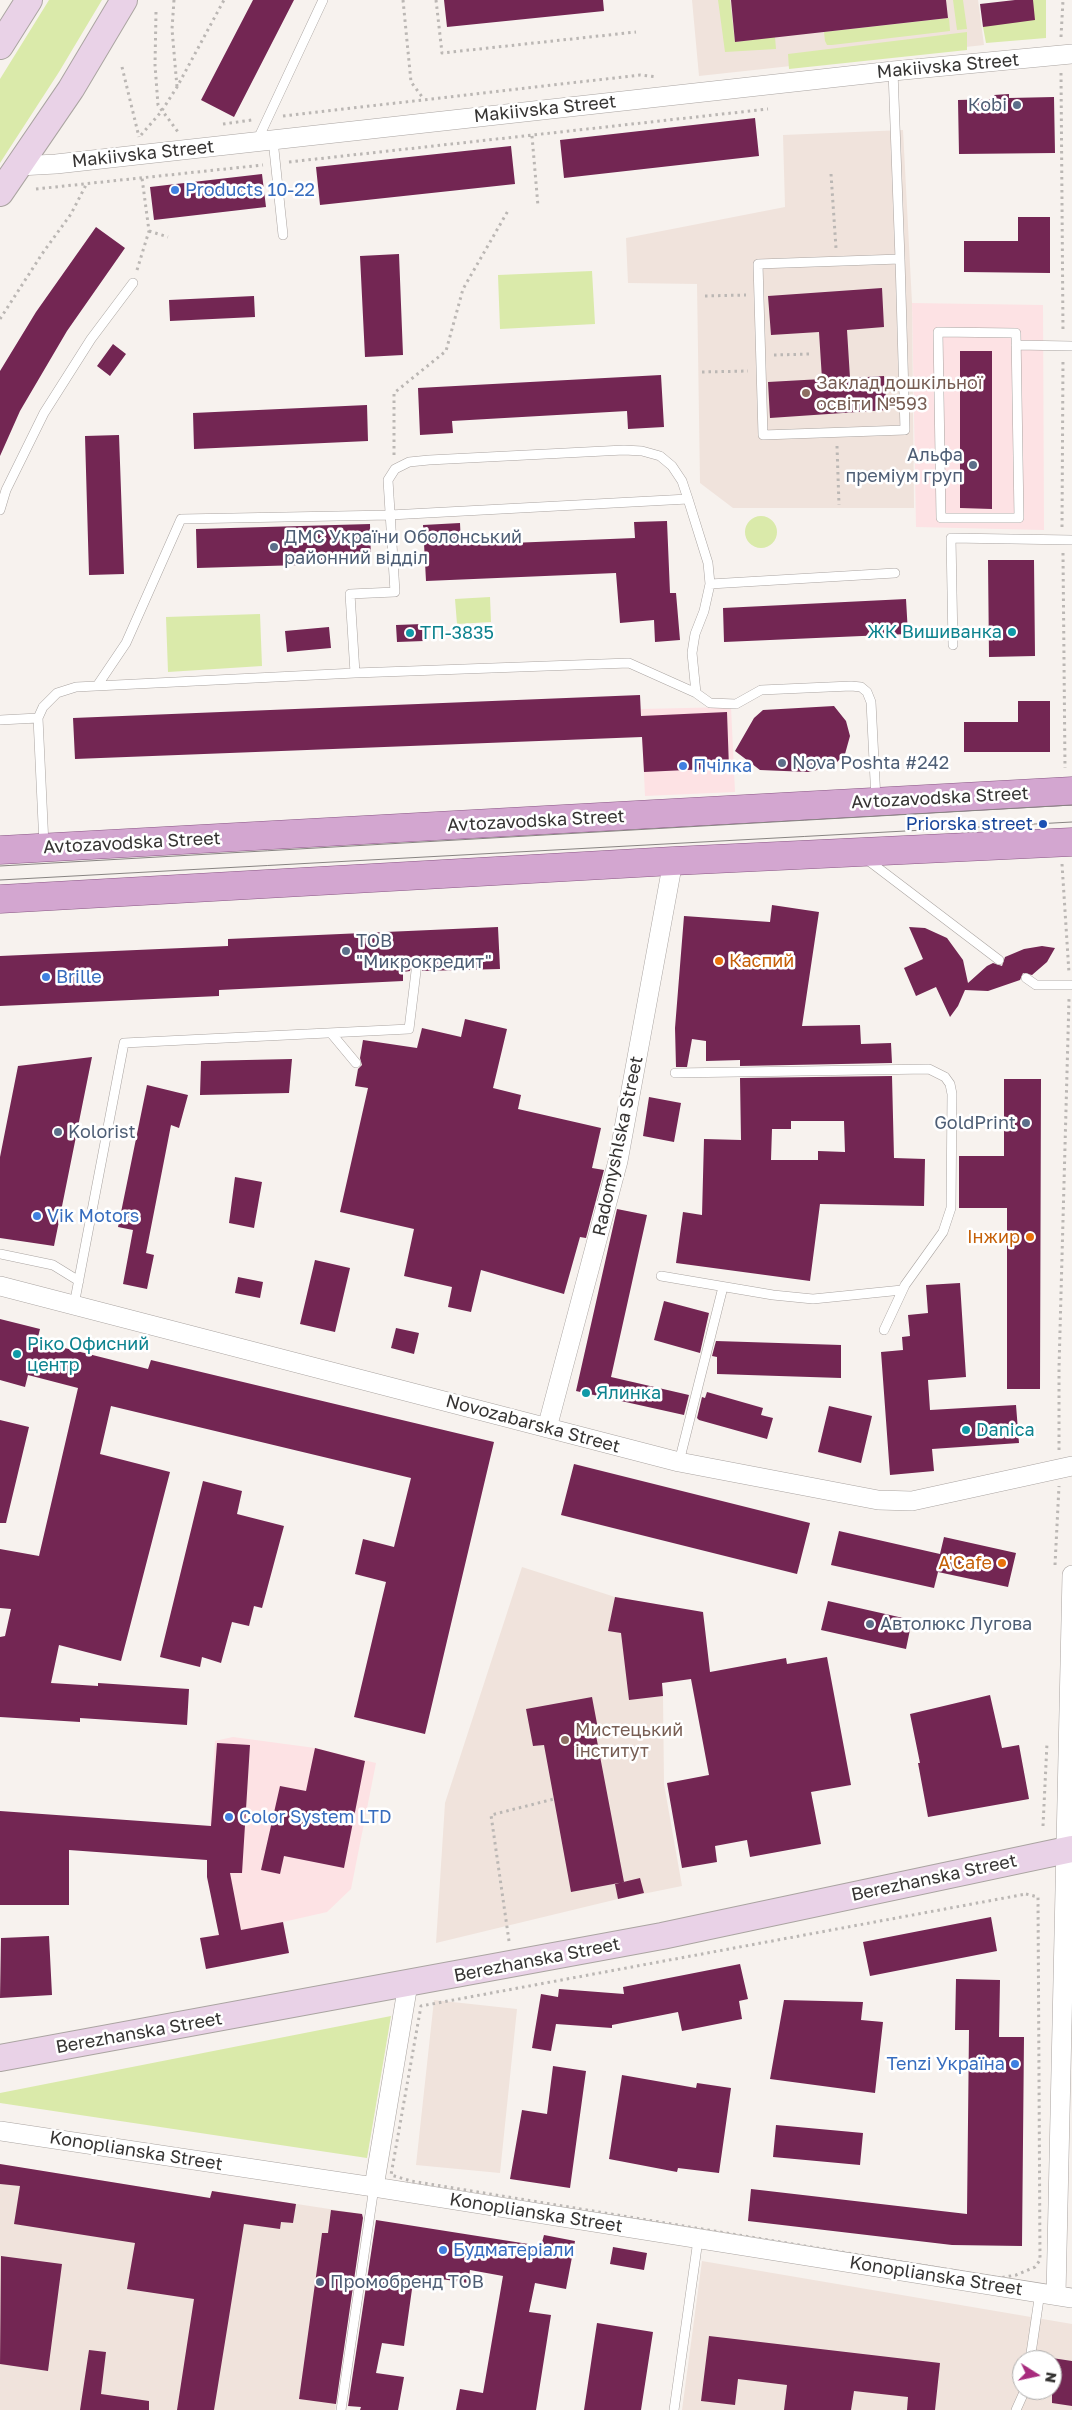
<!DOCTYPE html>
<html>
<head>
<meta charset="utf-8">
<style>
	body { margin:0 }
	#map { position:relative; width:1072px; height:2410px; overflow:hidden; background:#f7f2ee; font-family:"Golos Text",sans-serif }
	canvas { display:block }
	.north { position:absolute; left:1012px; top:2350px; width:50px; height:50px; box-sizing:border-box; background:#fff; border:1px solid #afaead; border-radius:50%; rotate:100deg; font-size:14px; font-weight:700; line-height:20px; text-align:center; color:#363433 }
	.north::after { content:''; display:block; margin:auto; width:18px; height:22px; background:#a82b7d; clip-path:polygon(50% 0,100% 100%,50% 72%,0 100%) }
</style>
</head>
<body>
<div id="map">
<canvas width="1072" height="2410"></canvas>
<div class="north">N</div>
</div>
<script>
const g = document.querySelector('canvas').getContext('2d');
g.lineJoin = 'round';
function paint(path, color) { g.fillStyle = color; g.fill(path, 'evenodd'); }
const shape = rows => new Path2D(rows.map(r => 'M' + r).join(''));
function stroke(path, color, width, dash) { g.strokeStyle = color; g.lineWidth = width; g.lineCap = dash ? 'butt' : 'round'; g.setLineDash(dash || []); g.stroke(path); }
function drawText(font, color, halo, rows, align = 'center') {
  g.font = font + ' "Golos Text",sans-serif'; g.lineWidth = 5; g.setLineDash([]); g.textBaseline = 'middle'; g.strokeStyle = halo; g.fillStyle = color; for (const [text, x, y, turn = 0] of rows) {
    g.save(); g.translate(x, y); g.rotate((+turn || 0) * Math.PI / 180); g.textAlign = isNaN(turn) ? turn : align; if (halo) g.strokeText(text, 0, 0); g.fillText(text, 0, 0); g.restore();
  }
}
const commercial = shape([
	[912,303,1043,305,1044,530,916,527],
	[731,707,735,792,645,796,641,709],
	[233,1737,315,1748,376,1763,351,1889,327,1912,283,1922,289,1953,206,1969,200,1938,219,1934,207,1871,215,1741]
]);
const built = shape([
	[692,0,978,0,984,45,699,76],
	[903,130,912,303,914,508,733,508,700,483,697,284,628,283,626,238,785,207,783,135],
	[522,1567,615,1597,655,1604,653,1619,663,1696,664,1784,682,1886,618,1899,436,1943,445,1803],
	[434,2000,517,2009,500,2173,416,2165],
	[0,2164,210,2198,212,2191,362,2214,335,2410,0,2410],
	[702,2261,1072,2324,1072,2410,682,2410],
	[1022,2360,1052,2360,1052,2390,1022,2390]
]);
const green = shape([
	[49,0,102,0,59,72,0,163,0,79],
	[718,0,730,0,735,42,775,37,776,49,725,52],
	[953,0,963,0,967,29,957,30],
	[1033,0,1046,0,1046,38,986,43,983,27],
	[949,18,950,31,832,45,827,45,825,41,824,32],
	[967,32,967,50,789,69,788,54],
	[592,271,595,324,500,329,498,275],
	'745 532a16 16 0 1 1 32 0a16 16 0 1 1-32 0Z',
	[490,597,491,622,457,624,455,599],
	[260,614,262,666,168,672,166,617],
	[391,2016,367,2158,0,2103,0,2093]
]);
const building = shape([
	[253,0,294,0,234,117,201,100],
	[444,0,603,0,604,11,447,27],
	[731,0,946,0,948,18,735,42],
	[1015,0,1033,0,1035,20,983,27,980,4],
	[1009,94,1009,98,1054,97,1055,153,959,154,958,100,995,99,994,95],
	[755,118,759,156,564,178,560,140],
	[511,146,515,184,320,205,316,167],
	[262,174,266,207,154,220,150,187],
	[1018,217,1050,217,1050,273,964,272,964,241,1018,241],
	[96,227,125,248,67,331,20,411,0,456,0,371,36,312],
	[399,254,403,355,365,357,360,256],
	[882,288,884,327,847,330,850,378,884,376,887,410,770,418,768,382,822,379,819,332,771,335,768,296],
	[254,296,255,317,170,321,169,300],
	[113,344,126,354,110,376,97,366],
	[960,351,992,351,992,509,960,508],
	[661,375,664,427,628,429,627,411,452,421,453,433,420,435,418,388],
	[367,405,368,441,194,449,193,413],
	[119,435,124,574,89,575,85,436],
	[667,521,670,593,676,593,680,640,655,642,654,620,620,623,616,573,426,581,423,525,460,523,461,545,635,538,634,522],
	[370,524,371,563,197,568,196,529],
	[988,560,1034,560,1035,656,989,657],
	[906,599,908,634,724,642,723,608],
	[423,624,424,641,397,642,396,625],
	[329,627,331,648,287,652,285,631],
	[640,695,641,716,727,712,729,768,644,772,642,737,75,759,73,718],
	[1018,701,1050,701,1050,752,964,752,964,722,1018,722],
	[834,706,846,721,850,736,845,754,833,766,822,765,817,770,808,772,760,770,735,751,754,718,763,710],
	[772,905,819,912,802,1026,860,1025,861,1044,891,1043,892,1063,740,1066,740,1060,706,1061,706,1041,692,1039,687,1067,676,1067,675,1028,684,916,770,922],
	[498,927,500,969,422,971,423,961,417,957,412,960,410,971,403,972,403,981,219,990,219,996,0,1006,0,956,228,946,228,939],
	[909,927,925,928,947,938,963,960,968,983,987,966,993,963,1002,966,1005,957,1024,949,1042,946,1055,948,1047,962,1032,975,1023,973,1020,980,988,991,965,990,958,1006,950,1017,936,987,916,996,904,968,923,959],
	[465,1019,507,1029,493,1088,521,1095,518,1109,601,1128,592,1168,604,1170,586,1238,580,1237,564,1294,481,1270,471,1312,448,1307,452,1287,404,1276,414,1229,340,1212,368,1088,355,1086,358,1069,362,1065,360,1058,363,1040,417,1048,422,1028,461,1037],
	[92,1057,54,1246,0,1238,0,1157,18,1066],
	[292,1059,289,1093,200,1095,201,1061],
	[892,1076,894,1158,925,1159,924,1206,820,1204,810,1281,676,1263,683,1212,702,1215,704,1139,741,1140,740,1078],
	[791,1121,844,1121,845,1152,818,1151,818,1160,771,1160,772,1129,791,1129],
	[1004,1079,1041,1079,1040,1389,1007,1389,1007,1208,959,1208,959,1156,1004,1156],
	[147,1085,188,1095,179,1128,171,1125,146,1253,154,1255,147,1289,123,1284,133,1230,118,1227],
	[649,1097,681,1103,674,1142,643,1136],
	[235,1177,262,1182,254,1228,229,1223],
	[617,1209,647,1215,611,1377,689,1395,684,1415,576,1391],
	[315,1260,350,1268,335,1332,300,1324],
	[238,1277,263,1282,260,1298,235,1293],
	[960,1283,966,1377,928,1380,930,1410,1016,1405,1019,1443,932,1449,934,1471,890,1475,881,1352,903,1350,902,1337,910,1336,908,1315,928,1313,926,1285],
	[664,1301,709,1313,700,1353,654,1340],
	[0,1319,40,1329,37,1341,148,1369,151,1360,494,1442,425,1734,354,1717,386,1582,355,1574,363,1539,394,1547,411,1478,111,1406,100,1454,170,1472,121,1661,59,1645,51,1683,98,1686,98,1683,189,1689,187,1725,80,1718,80,1722,0,1717,0,1637,5,1636,11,1609,0,1608,0,1549,39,1556,78,1388,28,1375,25,1387,0,1380],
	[396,1328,419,1333,414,1354,391,1348],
	[716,1341,841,1345,841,1378,717,1374,717,1357,712,1356],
	[707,1392,763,1408,761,1415,773,1418,767,1439,699,1420,697,1418,702,1397,705,1398],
	[829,1406,872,1416,861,1463,818,1452],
	[0,1420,29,1427,6,1523,0,1523],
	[574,1464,810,1523,797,1574,561,1515],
	[203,1481,242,1491,237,1514,284,1526,262,1608,254,1606,249,1626,232,1622,221,1663,202,1657,200,1667,160,1657],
	[839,1531,940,1554,944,1537,1016,1553,1008,1587,938,1572,934,1588,831,1565],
	[615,1597,703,1612,710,1672,786,1658,787,1664,827,1657,851,1785,811,1792,821,1844,750,1857,747,1840,715,1846,717,1862,682,1868,667,1783,709,1775,691,1679,662,1683,663,1696,629,1700,621,1633,608,1631],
	[828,1601,912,1620,906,1649,821,1630],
	[990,1695,1002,1748,1019,1745,1029,1799,928,1817,918,1763,920,1763,910,1714],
	[592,1697,598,1729,595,1730,624,1882,571,1892,544,1745,533,1746,526,1709],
	[217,1743,250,1745,242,1873,230,1873,241,1930,283,1922,289,1953,206,1969,200,1938,219,1935,207,1877,207,1860,69,1850,69,1905,0,1905,0,1811,211,1826],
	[315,1748,365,1761,344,1868,284,1856,280,1874,261,1870,280,1786,306,1791],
	[640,1878,644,1893,618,1899,615,1884],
	[991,1917,997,1951,870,1976,863,1942],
	[49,1936,52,1995,0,1998,1,1938],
	[740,1964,748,1999,739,2001,742,2019,682,2031,678,2012,612,2025,612,2028,556,2024,551,2051,532,2048,541,1994,558,1997,559,1989,624,1994,623,1987],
	[956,1979,1000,1980,999,2037,1024,2037,1022,2246,952,2245,748,2221,751,2189,967,2214,969,2030,955,2030],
	[784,2000,863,2002,861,2020,883,2022,875,2093,770,2079],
	[553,2066,586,2071,570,2188,510,2179,522,2110,547,2114],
	[622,2075,696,2088,697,2083,731,2088,719,2173,678,2168,677,2172,609,2159],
	[776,2125,863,2133,860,2165,773,2157],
	[0,2164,210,2198,212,2191,296,2204,293,2223,281,2222,280,2229,244,2224,214,2410,177,2410,194,2299,127,2289,135,2243,14,2224,20,2186,0,2184],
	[331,2210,362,2214,363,2218,336,2404,299,2399,322,2233,328,2233],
	[376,2220,541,2246,544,2235,575,2241,566,2289,535,2283,529,2312,551,2315,536,2410,456,2410,460,2389,483,2393,503,2276,470,2270,468,2283,414,2275,404,2346,382,2343,376,2373,404,2377,398,2410,360,2410,361,2407,348,2406],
	[613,2247,647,2253,644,2270,610,2264],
	[1,2256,62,2264,48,2371,0,2364],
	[597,2323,653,2332,641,2410,584,2410],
	[709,2336,940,2363,935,2410,907,2410,908,2397,854,2391,851,2410,784,2410,787,2385,738,2379,735,2405,701,2401],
	[89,2350,106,2352,101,2394,149,2401,149,2410,80,2410],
	[1052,2358,1072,2361,1072,2406,1052,2403]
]);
const path = shape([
	[174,0,172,29,177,87],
	[403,0,411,82,423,98],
	[436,0,442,53,636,32],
	[156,12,155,65,158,105,178,132],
	[1061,37,1063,0],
	[122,67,139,137],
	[1061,73,1063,332],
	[283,116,640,75,657,77],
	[223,124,252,120],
	[141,135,161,112,177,87,224,0],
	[532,136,538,206],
	[289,162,768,109],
	[831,174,836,248],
	[36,189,263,165],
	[149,231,168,237],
	[137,270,149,231,142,178],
	[705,296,746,295],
	[0,319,42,254,71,214,87,183],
	[774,355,810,354],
	[702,372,748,371],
	[837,446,839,505],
	[394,455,394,393,446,351,463,289,509,209],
	[1062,527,1063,358],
	[1063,553,1065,768],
	[1062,864,1069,973],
	[1059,1450,1059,1368,1069,999],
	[1055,1565,1059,1486],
	[1043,1826,1047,1743],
	[1026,1894,1038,1897,1040,2260,1035,2267,1016,2275,999,2278,411,2181,391,2175,421,2006,1026,1894],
	[509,1941,491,1815,554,1799]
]);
const lane = shape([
	[893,71,900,259,905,430,763,435,758,264,900,259],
	[273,140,283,235],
	[257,141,323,0],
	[938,332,1016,333,1019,518,941,518,938,332],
	[1016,345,1072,346],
	[0,510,6,490,44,413,91,339,133,283],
	[710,584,895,573],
	[953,645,951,538,1072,540],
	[355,673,350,594,395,592,388,480,395,469,409,462,429,460,624,450,642,451,660,456,672,466,682,481,688,499,708,563,710,584,704,611,695,634,692,653,696,693],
	[97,686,126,643,181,519,390,515,688,499],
	[0,720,38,718],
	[44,845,38,718,43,707,57,693,76,687,355,673,629,663,696,693,710,703,736,704,761,690,851,686,861,687,867,692,871,702,876,800],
	[865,858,999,960],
	[1026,978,1036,985,1072,985],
	[331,1033,356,1063],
	[675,1073,929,1069,945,1077,950,1084,952,1094,951,1208,943,1232,905,1285,884,1330],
	[0,1254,53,1265,79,1281],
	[661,1276,773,1295,813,1299,902,1290],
	[74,1305,124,1043,409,1029,417,963],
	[679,1462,723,1287],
	[1030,2360,1040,2292],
	[341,2410,374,2187],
	[674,2410,698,2240],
	[1016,2410,1025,2390]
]);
const street = shape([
	[19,166,56,164,893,71,1072,54],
	[0,1286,679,1462,878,1500,912,1501,1072,1466],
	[547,1428,618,1161,673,861],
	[0,2131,374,2187,1072,2298],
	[374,2187,408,1984],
	[1056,2295,1072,1575]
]);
const secondary = shape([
	[0,46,29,0],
	[0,193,71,89,124,0],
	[0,2058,662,1936,1072,1849]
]);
const primary = shape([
	[0,850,1072,791],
	[0,899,673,861,1072,842]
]);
const tram = shape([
	[0,866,1072,805],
	[0,880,1072,822]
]);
const markers = [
	[1017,105,5,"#5c6f8a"],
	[175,190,5,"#3f7fe0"],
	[806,393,5,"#8d6e63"],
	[973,465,5,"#5c6f8a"],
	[274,547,5,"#5c6f8a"],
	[1012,632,5,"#0f9aa8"],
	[410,633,5,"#0f9aa8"],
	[782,763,5,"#5c6f8a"],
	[683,766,5,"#3f7fe0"],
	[1043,824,5,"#1a4fb4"],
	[346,951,5,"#5c6f8a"],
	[719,961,5,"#e8710a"],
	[46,977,5,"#3f7fe0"],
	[1026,1123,5,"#5c6f8a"],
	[58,1132,5,"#5c6f8a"],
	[37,1216,5,"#3f7fe0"],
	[1030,1237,5,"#e8710a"],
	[17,1354,5,"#0f9aa8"],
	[586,1393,5,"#0f9aa8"],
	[966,1430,5,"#0f9aa8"],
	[1002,1563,5,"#e8710a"],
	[870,1624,5,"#5c6f8a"],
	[565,1740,5,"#8d6e63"],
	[229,1817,5,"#3f7fe0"],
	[1015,2064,5,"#3f7fe0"],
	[443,2250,5,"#3f7fe0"],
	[320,2282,5,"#5c6f8a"]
];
const streetNames = [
	["Makiivska Street",948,66,-5],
	["Makiivska Street",545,109,-6],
	["Makiivska Street",143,154,-6],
	["Avtozavodska Street",940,798,-3],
	["Avtozavodska Street",536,821,-3],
	["Avtozavodska Street",132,843,-3],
	["Radomyshlska Street",618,1146,-78],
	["Novozabarska Street",533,1424,15],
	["Berezhanska Street",934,1878,-12],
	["Berezhanska Street",537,1960,-11],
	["Berezhanska Street",139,2033,-10],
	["Konoplianska Street",136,2151,9],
	["Konoplianska Street",536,2213,9],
	["Konoplianska Street",936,2276,9]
];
const serviceNames = [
	["Кobi",1007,105,"right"],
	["Альфа",963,455,"right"],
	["преміум груп",963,476,"right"],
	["ДМС України Оболонський",284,537],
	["районний відділ",284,558],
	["Nova Poshta #242",792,763],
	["ТОВ",356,941],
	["\"Микрокредит\"",356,962],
	["GoldPrint",1016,1123,"right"],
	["Kolorist",68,1132],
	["Автолюкс Лугова",880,1624],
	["Промобренд ТОВ",330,2282]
];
const shopNames = [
	["Products 10-22",185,190],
	["Пчілка",693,766],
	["Brille",56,977],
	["Vik Motors",47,1216],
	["Color System LTD",239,1817],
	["Tenzi Україна",1005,2064,"right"],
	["Будматеріали",453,2250]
];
const educationNames = [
	["Заклад дошкільної",816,383],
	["освіти №593",816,404],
	["Мистецький",575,1730],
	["інститут",575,1751]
];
const cultureNames = [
	["ЖК Вишиванка",1002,632,"right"],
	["ТП-3835",420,633],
	["Ріко Офисний",27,1344],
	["центр",27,1365],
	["Ялинка",596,1393],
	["Danica",976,1430]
];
const transitNames = [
	["Priorska street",1033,824]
];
const foodNames = [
	["Каспий",729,961,"left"],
	["Інжир",1020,1237],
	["A'Cafe",992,1563]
];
paint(commercial, '#fde2e4');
paint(built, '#f0e3dc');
paint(green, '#daeaaa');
paint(building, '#732653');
stroke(lane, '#aaa4a1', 10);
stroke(street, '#aaa4a1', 20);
stroke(secondary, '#aaa4a1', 28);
stroke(primary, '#895784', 29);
stroke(path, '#bbb7b4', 3, [2.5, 4]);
stroke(lane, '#fff', 9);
stroke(street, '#fff', 19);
stroke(secondary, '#e9d2e7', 26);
stroke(primary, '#d3a6d0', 28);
stroke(tram, '#888482', 1);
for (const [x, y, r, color] of markers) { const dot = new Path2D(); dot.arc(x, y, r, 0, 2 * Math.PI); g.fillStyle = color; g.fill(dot); stroke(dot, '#fff', 2); }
drawText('18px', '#363433', '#fff', streetNames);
drawText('18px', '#4e5e75', '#fff', serviceNames, 'left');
drawText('18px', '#366cbe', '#fff', shopNames, 'left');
drawText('18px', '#785e54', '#fff', educationNames, 'left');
drawText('18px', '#0d838f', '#fff', cultureNames, 'left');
drawText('18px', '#164399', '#fff', transitNames, 'right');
drawText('18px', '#c56008', '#fff', foodNames, 'right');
</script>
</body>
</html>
